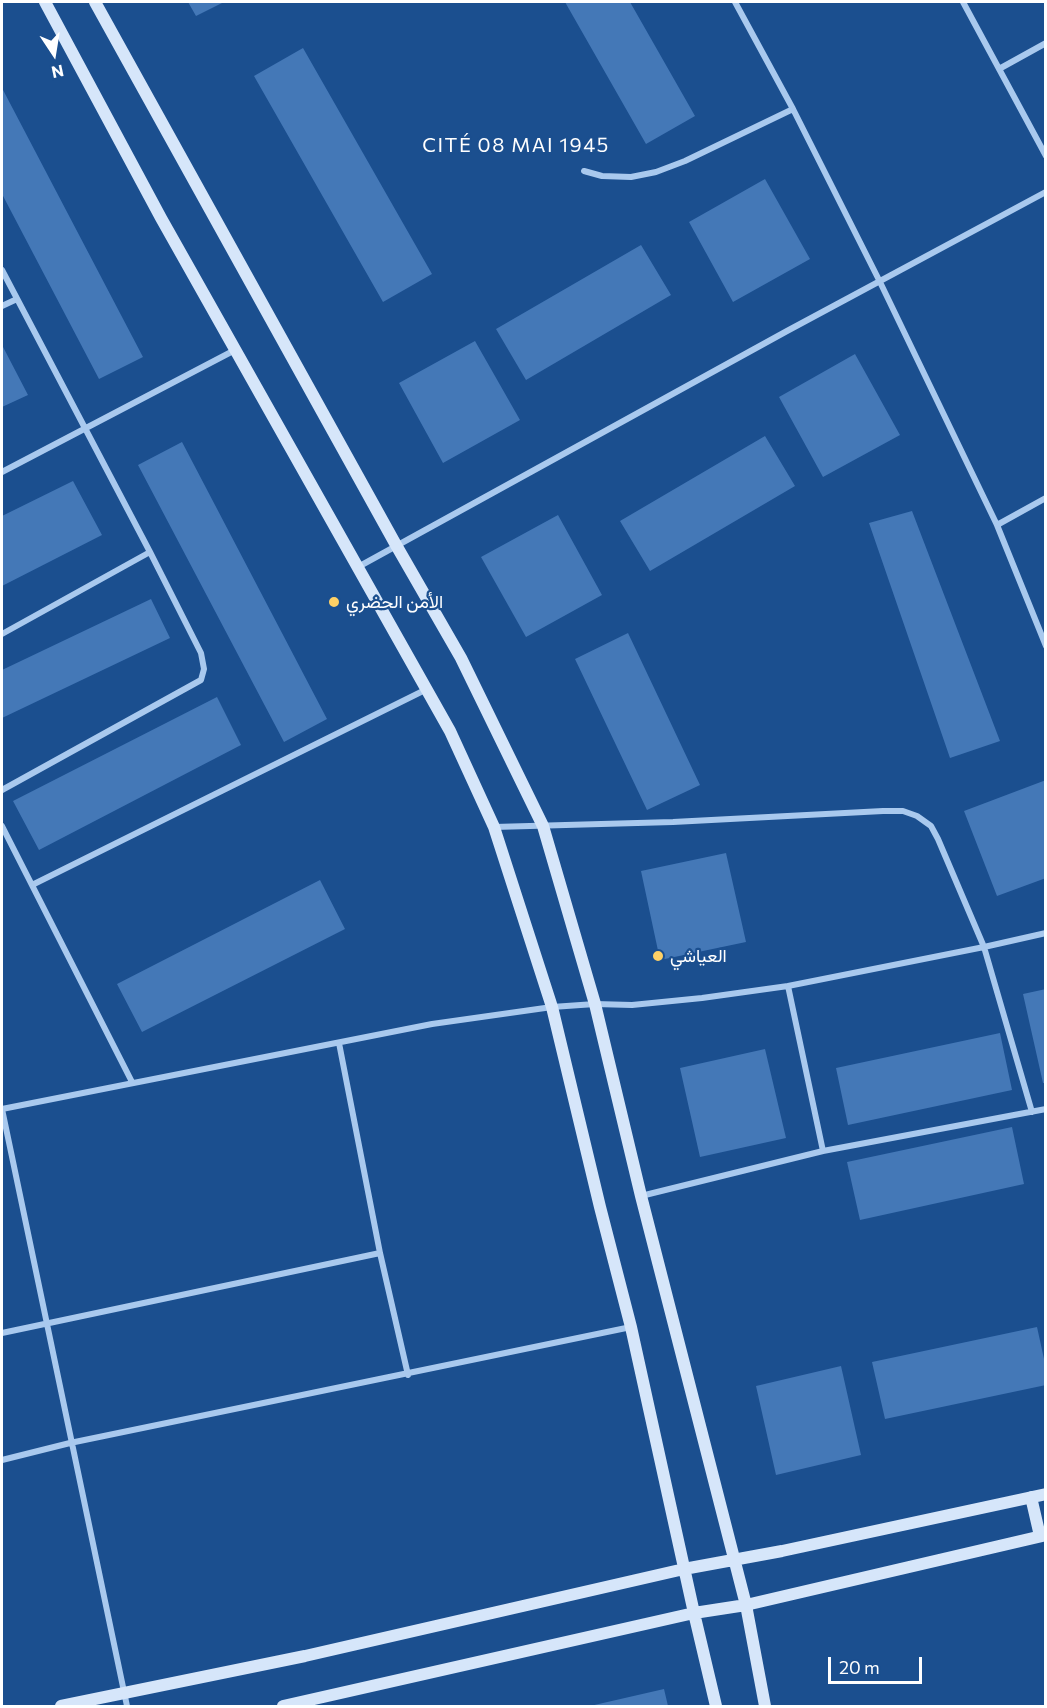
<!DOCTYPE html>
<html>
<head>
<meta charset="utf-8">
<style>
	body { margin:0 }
	#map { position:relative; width:1047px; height:1708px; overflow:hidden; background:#1b4f8f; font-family:Commissioner,sans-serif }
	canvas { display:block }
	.frame { position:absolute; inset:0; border:3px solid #fff; pointer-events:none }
	.north { position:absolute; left:24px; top:24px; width:60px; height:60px; -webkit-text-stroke:4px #1b4f8f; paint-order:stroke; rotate:168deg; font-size:16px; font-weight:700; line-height:24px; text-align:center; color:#fff }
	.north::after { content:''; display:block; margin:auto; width:21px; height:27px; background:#fff; clip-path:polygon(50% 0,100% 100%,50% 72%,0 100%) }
	.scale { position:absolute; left:828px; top:1657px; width:94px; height:27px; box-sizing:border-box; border:3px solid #fff; border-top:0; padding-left:8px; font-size:18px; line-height:21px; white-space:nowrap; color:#fff; -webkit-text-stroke:4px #1b4f8f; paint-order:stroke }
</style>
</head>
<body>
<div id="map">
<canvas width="1047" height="1708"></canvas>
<div class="frame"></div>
<div class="north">N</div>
<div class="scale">20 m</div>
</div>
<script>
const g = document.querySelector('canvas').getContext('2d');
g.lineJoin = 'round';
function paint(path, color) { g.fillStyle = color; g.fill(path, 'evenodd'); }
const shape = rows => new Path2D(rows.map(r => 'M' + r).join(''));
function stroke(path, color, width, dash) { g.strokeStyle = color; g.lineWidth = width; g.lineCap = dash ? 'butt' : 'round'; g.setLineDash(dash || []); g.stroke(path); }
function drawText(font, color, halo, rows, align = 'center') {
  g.font = font + ' Commissioner,Vazirmatn,sans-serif'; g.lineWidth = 4.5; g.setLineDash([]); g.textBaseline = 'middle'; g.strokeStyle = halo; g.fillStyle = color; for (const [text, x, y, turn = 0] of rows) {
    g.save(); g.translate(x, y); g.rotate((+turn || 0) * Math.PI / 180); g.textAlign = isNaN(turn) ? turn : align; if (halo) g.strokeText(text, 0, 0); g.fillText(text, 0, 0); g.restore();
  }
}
const building = shape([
	[188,2,224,2,196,16],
	[565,2,630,2,695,116,646,144],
	[303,48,432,274,383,302,254,76],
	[2,88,143,357,99,379,2,194],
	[765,179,810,259,733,302,689,222],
	[641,245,671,295,526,380,496,329],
	[475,341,520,420,443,463,399,383],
	[2,345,28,395,2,407],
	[855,354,900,435,823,477,779,397],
	[765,436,795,486,650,571,620,521],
	[182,442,327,719,284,742,138,465],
	[73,481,102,535,2,586,2,516],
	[912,511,1000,741,950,758,869,523],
	[558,515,602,595,526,637,481,557],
	[151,599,170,638,2,718,2,670],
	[628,633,700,785,647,810,575,659],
	[217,697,241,745,39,850,13,801],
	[1046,780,1046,878,997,896,964,811],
	[726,853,746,942,660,960,641,871],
	[320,880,345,929,142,1032,117,984],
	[1046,989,1046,1083,1043,1083,1023,994],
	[1000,1033,1012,1090,848,1125,836,1068],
	[765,1049,786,1138,700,1157,680,1068],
	[1012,1127,1024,1184,860,1220,847,1162],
	[1037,1327,1046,1368,1046,1385,885,1419,872,1362],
	[841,1366,861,1455,776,1475,756,1386],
	[664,1689,668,1706,590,1706]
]);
const street = shape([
	[735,2,793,109,880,282,997,525,1046,646],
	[963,2,1046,156],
	[999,69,1046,43],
	[584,171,602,176,631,177,656,172,685,161,793,109],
	[2,270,150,552,201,653,204,669,201,680,2,790],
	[2,306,17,299],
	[2,472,235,350],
	[997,525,1046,498],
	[358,567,787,331,1046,192],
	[2,634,150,552],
	[2,826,132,1082],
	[494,827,673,822,883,811,903,811,917,816,931,826,938,839,984,947,1032,1112],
	[32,885,427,689],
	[788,986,823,1151],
	[339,1043,380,1253,408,1375],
	[2,1109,432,1024,552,1007,595,1004,632,1005,702,998,788,986,984,947,1046,933],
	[2,1109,127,1706],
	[641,1196,823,1151,1046,1109],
	[2,1333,380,1253],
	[2,1460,70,1443,631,1327]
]);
const secondary = shape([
	[45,2,161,218,450,731,494,827,552,1007,600,1207,631,1327,694,1613,716,1706],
	[95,2,396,545,461,658,543,826,595,1004,641,1196,746,1605,765,1706],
	[1031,1497,1040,1536],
	[61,1706,305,1656,684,1569,782,1551,1046,1494],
	[283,1706,694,1613,746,1605,1046,1535]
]);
const markers = [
	[334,602,6,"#ffd166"],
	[658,956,6,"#ffd166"]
];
const poiNames = [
	["الأمن الحضري",346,602],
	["العياشي",670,956]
];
const neighbourhoodNames = [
	["CITÉ 08 MAI 1945",516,145]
];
paint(building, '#4478b7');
stroke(street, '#a9c9ee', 6);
stroke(secondary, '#d6e6fa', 12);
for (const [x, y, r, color] of markers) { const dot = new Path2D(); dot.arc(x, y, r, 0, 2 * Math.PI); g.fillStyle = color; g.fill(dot); stroke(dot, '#1b4f8f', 2); }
drawText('18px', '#fff', '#1b4f8f', poiNames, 'left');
g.letterSpacing = '1.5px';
drawText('20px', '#fff', '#1b4f8f', neighbourhoodNames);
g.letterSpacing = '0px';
</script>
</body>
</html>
